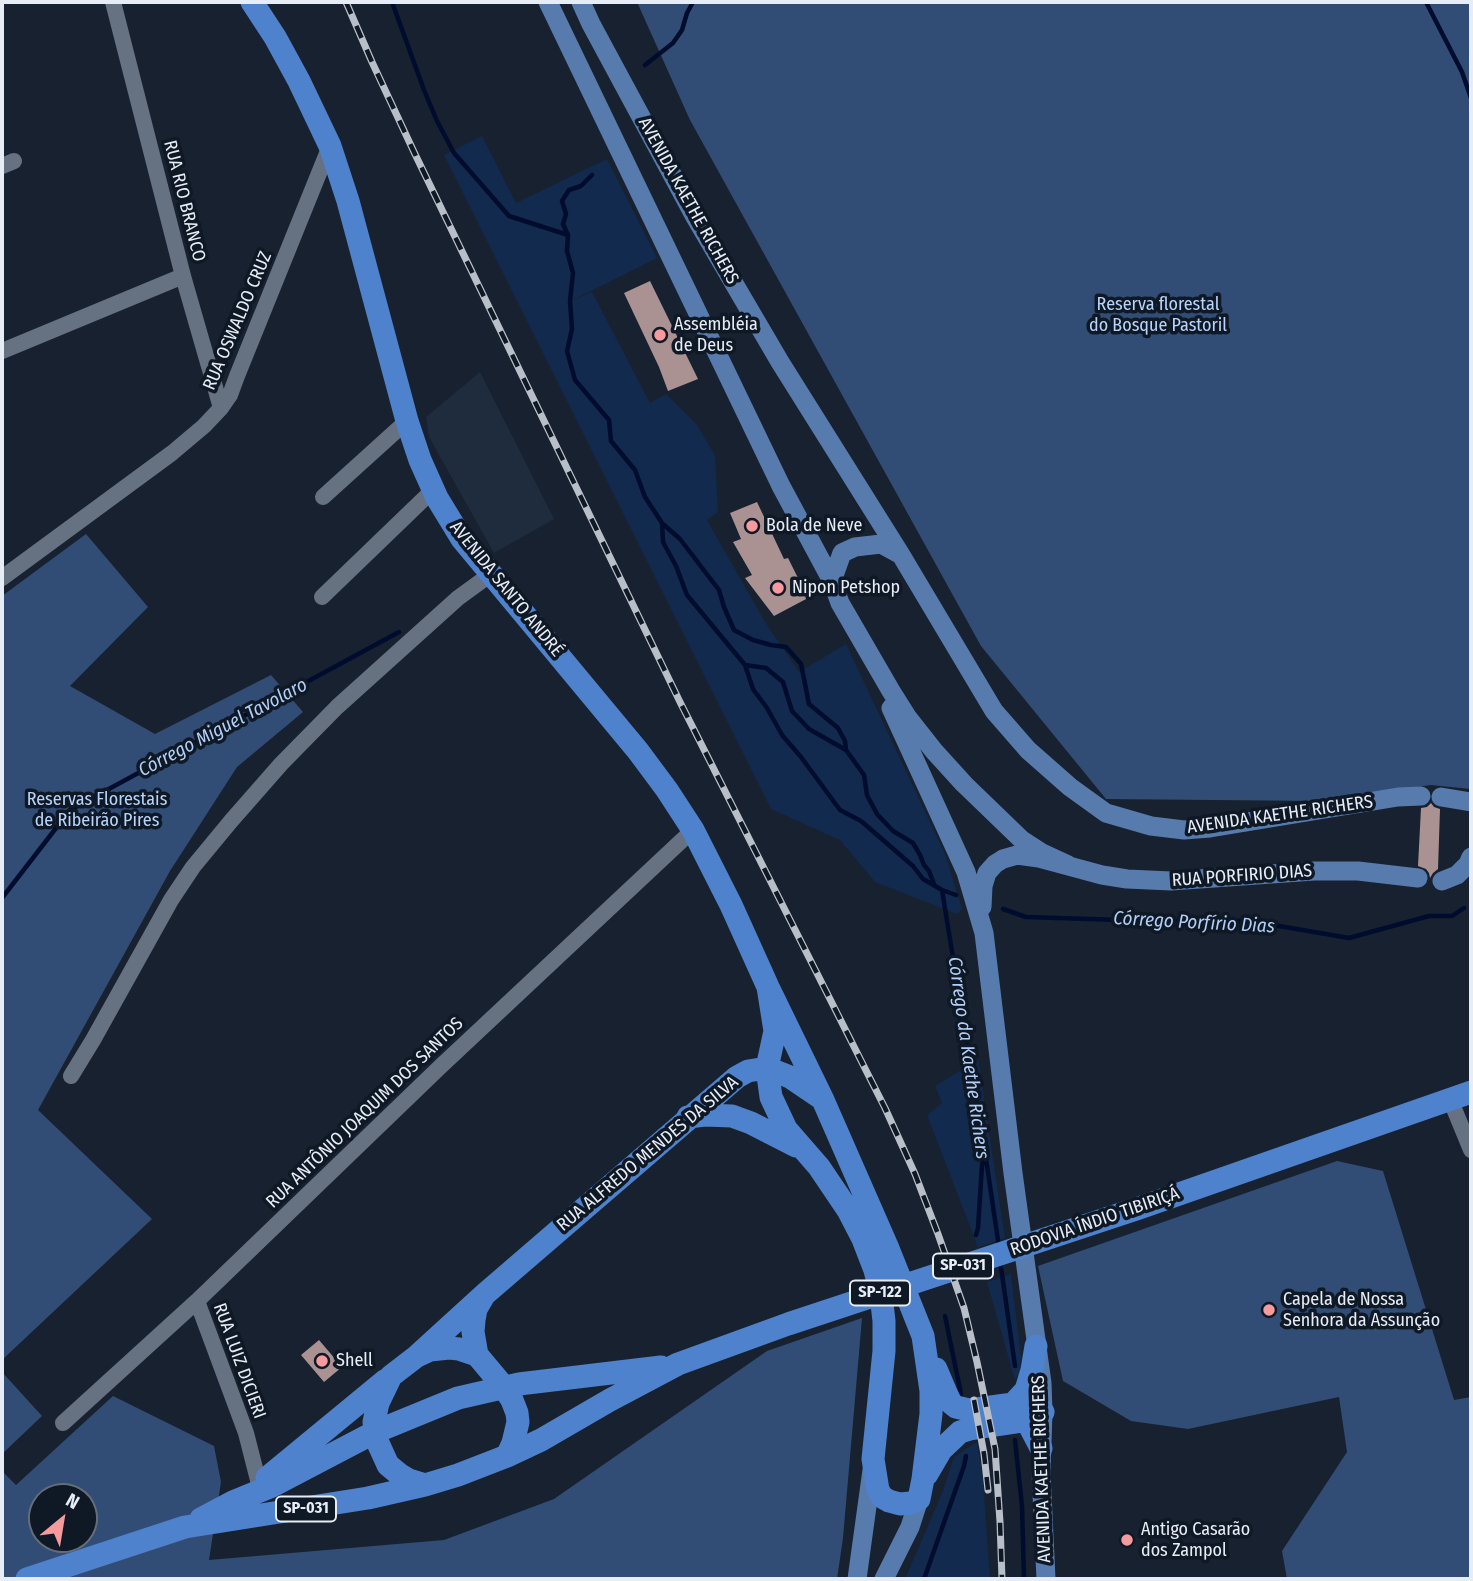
<!DOCTYPE html>
<html>
<head>
<meta charset="utf-8">
<style>
	body { margin:0 }
	#map { position:relative; width:1473px; height:1581px; overflow:hidden; background:#18212f; font-family:"Fira Sans Condensed",sans-serif }
	canvas { display:block }
	.frame { position:absolute; inset:0; border:4px solid #e7edf6; pointer-events:none }
	.north { position:absolute; left:28px; top:1483px; width:70px; height:70px; box-sizing:border-box; background:#0f1825; border:2px solid #656d79; border-radius:50%; rotate:30deg; font-size:19px; font-weight:700; line-height:28px; text-align:center; color:#e7edf6 }
	.north::after { content:''; display:block; margin:auto; width:24px; height:32px; background:#f59b9d; clip-path:polygon(50% 0,100% 100%,50% 72%,0 100%) }
</style>
</head>
<body>
<div id="map">
<canvas width="1473" height="1581"></canvas>
<div class="frame"></div>
<div class="north">N</div>
</div>
<script>
const g = document.querySelector('canvas').getContext('2d');
g.lineJoin = 'round';
function paint(path, color) { g.fillStyle = color; g.fill(path, 'evenodd'); }
const shape = rows => new Path2D(rows.map(r => 'M' + r).join(''));
function stroke(path, color, width, dash) { g.strokeStyle = color; g.lineWidth = width; g.lineCap = dash ? 'butt' : 'round'; g.setLineDash(dash || []); g.stroke(path); }
function drawText(font, color, halo, rows, align = 'center') {
  g.font = font + ' "Fira Sans Condensed",sans-serif'; g.lineWidth = 7; g.setLineDash([]); g.textBaseline = 'middle'; g.strokeStyle = halo; g.fillStyle = color; for (const [text, x, y, turn = 0] of rows) {
    g.save(); g.translate(x, y); g.rotate((+turn || 0) * Math.PI / 180); g.textAlign = isNaN(turn) ? turn : align; if (halo) g.strokeText(text, 0, 0); g.fillText(text, 0, 0); g.restore();
  }
}
const built = shape([
	[480,372,554,519,494,553,429,437,426,417]
]);
const green = shape([
	[482,136,516,203,607,159,657,258,571,301,592,292,650,403,666,394,697,425,715,455,718,512,707,520,765,622,799,672,846,644,945,854,962,909,957,914,875,882,840,840,771,809,444,155],
	[978,1060,1005,1238,978,1247,927,1115,942,1103,935,1086],
	[1011,1274,1021,1357,1020,1372,1015,1380,987,1282],
	[977,1442,983,1479,990,1579,905,1579,943,1491,954,1457]
]);
const forest = shape([
	[637,2,1471,2,1471,789,1431,785,1319,801,1106,799,981,646,690,120],
	[86,534,148,607,70,686,155,734,271,675,303,712,237,767,170,871,38,1110,152,1219,2,1360,2,596],
	[1337,1161,1383,1171,1454,1400,1471,1397,1471,1579,1287,1579,1282,1551,1347,1452,1339,1397,1188,1429,1131,1421,1063,1381,1038,1266],
	[862,1318,843,1538,837,1579,2,1579,2,1471,16,1485,113,1396,214,1446,221,1482,209,1560,444,1540,554,1499,767,1351],
	[42,1497,84,1497,84,1539,42,1539],
	[2,1372,42,1416,2,1454]
]);
const stream = shape([
	[392,2,424,90,437,121,454,153,509,216,568,235],
	[1426,2,1462,72,1471,98],
	[645,65,673,43,682,30,687,13,693,2],
	[592,175,581,186,569,190,562,201,566,214,563,224,568,235,567,251,573,273,570,301,572,329,567,351,575,380,609,420,611,441,635,470,645,497,662,523,663,542,676,566,687,595,745,665,753,689,767,708,782,735,801,757,840,810,861,821,913,866,923,879,942,890,985,1155,982,1165,978,1228,976,1235],
	[663,524,680,539,719,590,724,607,734,630,753,640,771,645,786,647,801,664,809,704,838,728,845,741,846,750],
	[745,665,766,668,783,682,792,711,809,729,846,750,864,775,867,795,877,814,893,831,913,843,920,855,924,865,929,871,934,884],
	[942,890,956,895],
	[2,898,70,810,399,632],
	[1003,909,1026,917,1152,921,1250,921,1349,938,1429,916,1452,916,1464,908],
	[986,1159,999,1247],
	[1000,1260,1015,1366],
	[945,1316,961,1394],
	[1015,1440,1022,1506,1024,1579],
	[924,1579,964,1466,966,1456]
]);
const building = shape([
	[650,281,698,379,668,391,659,367,624,293],
	[757,502,784,559,788,558,808,598,774,616,745,578,752,575,733,542,741,539,730,513],
	[1431,803,1434,807,1440,809,1438,869,1433,873,1430,878,1429,873,1426,869,1418,866,1421,808,1427,807],
	[319,1340,342,1367,324,1382,301,1355]
]);
const minor = shape([
	[113,2,183,276,221,408],
	[2,166,14,161],
	[2,351,183,276],
	[323,497,407,421],
	[2,578,172,453,204,426,221,408,230,395,237,376,330,146],
	[322,597,433,490],
	[71,1076,93,1040,171,900,193,867,231,821,281,764,337,707,458,598,491,574],
	[1450,1099,1471,1150],
	[197,1301,246,1433,259,1484],
	[63,1423,197,1301,441,1066,693,830]
]);
const major = shape([
	[548,2,781,486,832,581,840,603,891,691,908,718,934,751,964,784,1022,840,1042,853,1068,865],
	[581,2,591,24,695,217,780,362,901,555,994,711,1028,750,1070,787,1106,813,1151,826,1184,830,1210,828,1398,797,1421,796],
	[832,581,842,553,855,547,881,544,901,555],
	[891,708,966,872,984,933,1013,1173,1042,1383,1043,1412,1041,1472,1046,1579],
	[1441,797,1471,802],
	[1442,881,1457,875,1468,864,1471,857],
	[982,907,983,886,987,873,995,864,1003,859,1017,855,1039,858,1102,875,1127,879,1171,881,1314,871,1358,871,1418,878],
	[857,1579,872,1470],
	[884,1579,910,1527,919,1499]
]);
const highway = shape([
	[252,2,275,37,299,81,330,146,348,201,407,421,420,460,437,498,462,539,638,751,667,790,693,830,731,905,768,987,823,1100,887,1246,923,1336,931,1391,931,1414,923,1479,919,1499,911,1503,900,1504,889,1501,882,1497,878,1490,873,1459,884,1351,884,1321,881,1295,875,1270,863,1239,848,1210,819,1167,786,1129,771,1097,767,1068,775,1031,768,987],
	[688,1117,705,1115,732,1116,751,1123,796,1146],
	[477,1355,473,1332,474,1320,476,1309,483,1297],
	[417,1356,485,1294,737,1077,748,1071,767,1068,790,1077,821,1098],
	[936,1369,947,1395,951,1403,956,1407,969,1410,1013,1404,1024,1405,1043,1412],
	[1013,1404,1026,1390,1032,1370,1036,1346],
	[1023,1421,1029,1425,1041,1448],
	[927,1474,941,1450,960,1432,970,1429,1023,1421,1043,1412],
	[267,1478,386,1380],
	[425,1485,409,1480,399,1474,388,1465,378,1443,374,1422,378,1403,391,1376,417,1356,430,1350,449,1348,459,1349,477,1355,503,1386,512,1400,517,1413,518,1422,513,1443,507,1456],
	[201,1519,233,1502,272,1486,375,1432,458,1398,519,1384,661,1367],
	[27,1579,185,1527,368,1498,425,1485,458,1475,507,1456,541,1440,610,1400,678,1364,788,1324,1139,1208,1471,1092]
]);
const rail = shape([
	[346,2,372,62,414,152,680,702,885,1108,915,1174,938,1234,964,1308,977,1362,995,1449,1000,1522,1002,1579],
	[974,1400,984,1454,988,1490]
]);
const markers = [
	[660,335,7,"#f59b9d"],
	[752,526,7,"#f59b9d"],
	[778,588,7,"#f59b9d"],
	[1269,1310,7,"#f59b9d"],
	[322,1361,7,"#f59b9d"],
	[1127,1540,7,"#f59b9d"]
];
const shields = [
	[963,1266,60],
	[880,1293,60],
	[306,1509,60]
];
const shieldNames = [
	["SP-031",963,1266],
	["SP-122",880,1293],
	["SP-031",306,1509]
];
const streetNames = [
	["RUA RIO BRANCO",184,201,76],
	["AVENIDA KAETHE RICHERS",688,201,61],
	["RUA OSWALDO CRUZ",238,321,-67],
	["AVENIDA SANTO ANDRÉ",506,589,51],
	["AVENIDA KAETHE RICHERS",1280,815,-8],
	["RUA PORFIRIO DIAS",1242,876,-4],
	["RUA ANTÔNIO JOAQUIM DOS SANTOS",365,1113,-44],
	["RUA ALFREDO MENDES DA SILVA",648,1154,-40],
	["RODOVIA ÍNDIO TIBIRIÇÁ",1095,1222,-19],
	["RUA LUIZ DICIERI",239,1361,70],
	["AVENIDA KAETHE RICHERS",1042,1469,-92]
];
const parkNames = [
	["Reserva florestal",1158,305],
	["do Bosque Pastoril",1158,326],
	["Reservas Florestais",97,800],
	["de Ribeirão Pires",97,821]
];
const poiNames = [
	["Assembléia",674,325],
	["de Deus",674,346],
	["Bola de Neve",766,526],
	["Nipon Petshop",792,588],
	["Capela de Nossa",1283,1300],
	["Senhora da Assunção",1283,1321],
	["Shell",336,1361],
	["Antigo Casarão",1141,1530],
	["dos Zampol",1141,1551]
];
const waterNames = [
	["Córrego Miguel Tavolaro",223,728,-28],
	["Córrego Porfírio Dias",1194,923,3],
	["Córrego da Kaethe Richers",968,1058,82]
];
paint(built, '#1f2c3e');
paint(green, '#112a4e');
paint(forest, '#314d75');
stroke(stream, '#000c2e', 4.5);
paint(building, '#aa9292');
stroke(minor, '#667181', 16);
stroke(major, '#587bae', 19);
stroke(highway, '#4e82cc', 23);
stroke(rail, '#b8bfc9', 7);
stroke(rail, '#0f1825', 4.5, [13]);
for (const [x, y, r, color] of markers) { const dot = new Path2D(); dot.arc(x, y, r, 0, 2 * Math.PI); g.fillStyle = color; g.fill(dot); stroke(dot, '#0f1825', 2.5); }
for (const [x, y, w] of shields) { const box = new Path2D(); box.roundRect(x - w / 2, y - 12.5, w, 25, 5); g.fillStyle = '#0f1825'; g.fill(box); stroke(box, '#e7edf6', 2); }
drawText('bold 16px', '#e7edf6', null, shieldNames);
drawText('18px', '#e7edf6', '#0f1825', streetNames);
drawText('18px', '#b8d4fb', '#0f1825', parkNames);
drawText('18px', '#e7edf6', '#0f1825', poiNames, 'left');
drawText('italic 19px', '#b3cef6', '#0f1825', waterNames);
</script>
</body>
</html>
